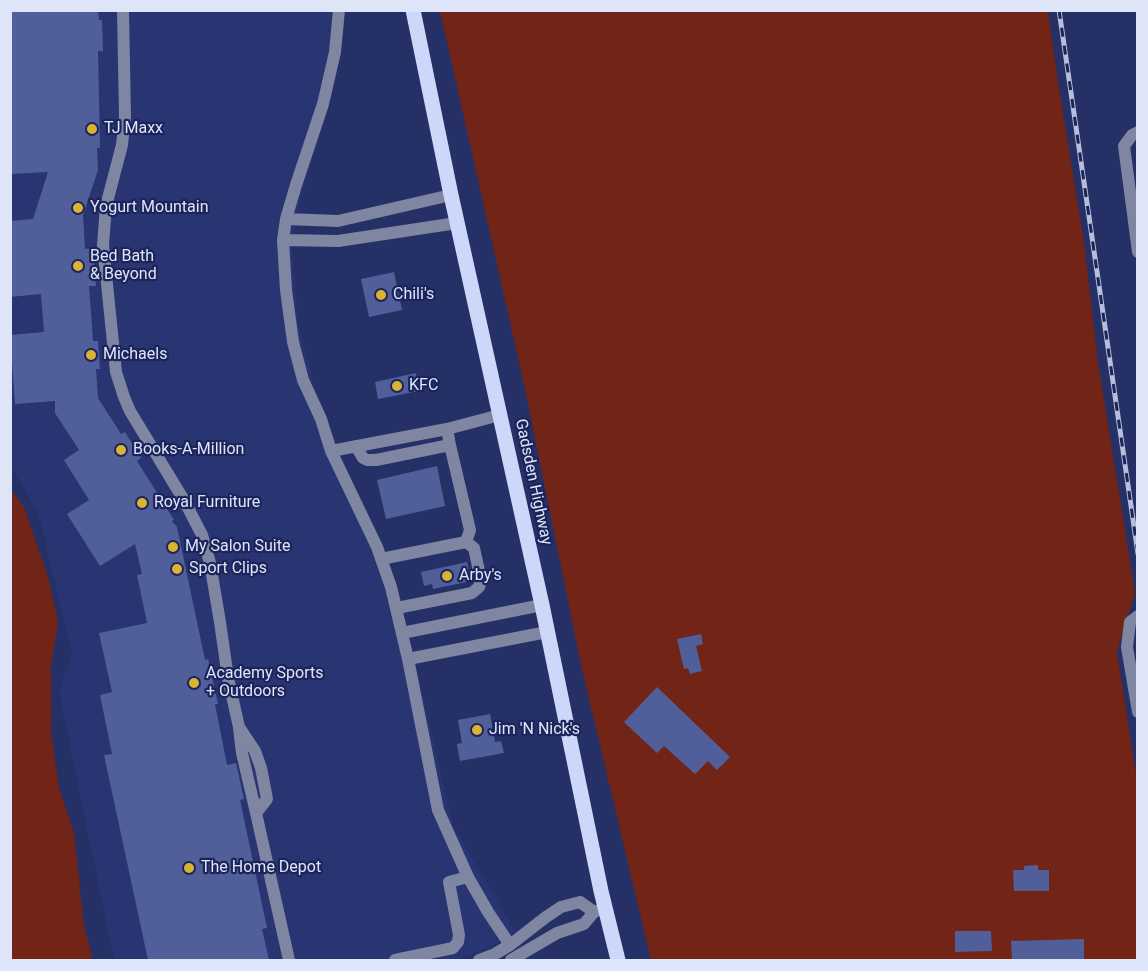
<!DOCTYPE html>
<html>
<head>
<meta charset="utf-8">
<style>
	body { margin:0 }
	#map { position:relative; width:1148px; height:971px; overflow:hidden; background:#253066; font-family:Roboto,sans-serif }
	canvas { display:block }
	.frame { position:absolute; inset:0; border:12px solid #dee5f9; pointer-events:none }
</style>
</head>
<body>
<div id="map">
<canvas width="1148" height="971"></canvas>
<div class="frame"></div>
</div>
<script>
const g = document.querySelector('canvas').getContext('2d');
g.lineJoin = 'round';
function paint(path, color) { g.fillStyle = color; g.fill(path, 'evenodd'); }
const shape = rows => new Path2D(rows.map(r => 'M' + r).join(''));
function stroke(path, color, width, dash) { g.strokeStyle = color; g.lineWidth = width; g.lineCap = dash ? 'butt' : 'round'; g.setLineDash(dash || []); g.stroke(path); }
function drawText(font, color, halo, rows, align = 'center') {
  g.font = font + ' Roboto,sans-serif'; g.lineWidth = 4.5; g.setLineDash([]); g.textBaseline = 'middle'; g.strokeStyle = halo; g.fillStyle = color; for (const [text, x, y, turn = 0] of rows) {
    g.save(); g.translate(x, y); g.rotate((+turn || 0) * Math.PI / 180); g.textAlign = isNaN(turn) ? turn : align; if (halo) g.strokeText(text, 0, 0); g.fillText(text, 0, 0); g.restore();
  }
}
const built = shape([
	[10,11,345,11,334,84,298,208,292,250,298,322,313,381,342,460,380,544,398,593,416,666,453,825,515,931,491,947,457,959,448,960,114,960,59,692,72,653,39,516,11,465]
]);
const green = shape([
	[440,11,1048,11,1058,82,1084,242,1098,362,1135,593,1117,652,1137,781,1137,960,651,960,581,665,524,384],
	[10,488,24,507,48,577,58,622,51,665,51,733,59,788,74,833,84,926,93,960,11,960]
]);
const building = shape([
	[10,10,98,10,99,20,102,20,103,51,98,51,100,148,97,148,98,170,83,215,85,249,93,248,96,286,89,286,93,341,98,341,100,369,96,369,98,398,121,434,125,432,141,458,137,461,174,520,172,521,177,527,205,660,208,659,218,704,215,704,227,765,236,763,244,799,240,800,267,928,262,929,269,960,148,960,104,755,112,754,100,695,112,692,99,633,147,623,137,575,142,574,135,544,100,566,67,514,89,500,64,460,79,450,55,413,55,401,15,404,10,335,44,332,41,294,10,297,10,221,33,219,48,172,10,174],
	[394,272,402,310,369,317,361,279],
	[416,373,419,391,378,399,375,382],
	[437,466,445,506,386,519,377,480],
	[467,562,471,581,433,589,432,584,424,586,421,572],
	[701,634,703,644,696,646,702,671,690,674,688,668,684,669,677,639],
	[657,687,730,757,717,770,708,761,695,774,664,746,657,753,624,722],
	[490,714,495,742,501,741,504,753,460,761,457,744,462,743,458,720],
	[1038,865,1038,870,1049,870,1049,891,1014,891,1013,870,1024,870,1024,866],
	[955,931,991,931,992,951,955,952],
	[1084,939,1084,959,1012,960,1011,941]
]);
const minor = shape([
	[123,10,125,116,122,145,106,206,103,245,116,372,124,397,130,411,185,502,202,535,210,563,220,622,228,678,239,727,255,751,261,768,267,799,256,813,289,960],
	[339,10,335,52,323,104,296,185,286,219,283,240,286,290,293,342,303,380,321,419,331,451,377,547,391,587,408,659,438,810,468,877,488,912,510,945],
	[1138,132,1132,135,1124,146,1138,252],
	[286,219,338,221,451,195],
	[283,240,338,241,457,223],
	[450,445,470,530,466,542],
	[356,446,363,458,367,460,376,460,450,445,447,429],
	[331,451,447,429,500,415],
	[381,559,466,542,474,548,481,580,479,587,472,593,397,608],
	[1138,616,1130,622,1127,647,1138,712],
	[402,633,542,605],
	[408,659,547,632],
	[239,728,242,753,256,813],
	[395,960,453,948,458,942,459,935,449,882,468,877],
	[479,960,495,954,510,945,546,917,561,907,580,902,594,912],
	[511,960,557,933,584,924,594,912,602,909]
]);
const major = shape([
	[413,10,451,195,542,605,601,891,618,960]
]);
const rail = shape([
	[1059,10,1138,554]
]);
const markers = [
	[92,129,6,"#d9b434"],
	[78,208,6,"#d9b434"],
	[78,266,6,"#d9b434"],
	[381,295,6,"#d9b434"],
	[91,355,6,"#d9b434"],
	[397,386,6,"#d9b434"],
	[121,450,6,"#d9b434"],
	[142,503,6,"#d9b434"],
	[173,547,6,"#d9b434"],
	[177,569,6,"#d9b434"],
	[447,576,6,"#d9b434"],
	[194,683,6,"#d9b434"],
	[477,730,6,"#d9b434"],
	[189,868,6,"#d9b434"]
];
const poiNames = [
	["TJ Maxx",104,129],
	["Yogurt Mountain",90,208],
	["Bed Bath",90,257],
	["& Beyond",90,275],
	["Chili's",393,295],
	["Michaels",103,355],
	["KFC",409,386],
	["Books-A-Million",133,450],
	["Royal Furniture",154,503],
	["My Salon Suite",185,547],
	["Sport Clips",189,569],
	["Arby's",459,576],
	["Academy Sports",206,674],
	["+ Outdoors",206,692],
	["Jim 'N Nick's",489,730],
	["The Home Depot",201,868]
];
const streetNames = [
	["Gadsden Highway",533,482,78]
];
paint(built, '#293472');
paint(green, '#722417');
paint(building, '#505f9a');
stroke(minor, '#7e86a2', 12);
stroke(major, '#ccd7f9', 15);
stroke(rail, '#b6bed9', 5);
stroke(rail, '#1c255b', 3, [9]);
for (const [x, y, r, color] of markers) { const dot = new Path2D(); dot.arc(x, y, r, 0, 2 * Math.PI); g.fillStyle = color; g.fill(dot); stroke(dot, '#1c255b', 2); }
drawText('16px', '#dee5f9', '#1c255b', poiNames, 'left');
drawText('16px', '#dee5f9', '#1c255b', streetNames);
</script>
</body>
</html>
